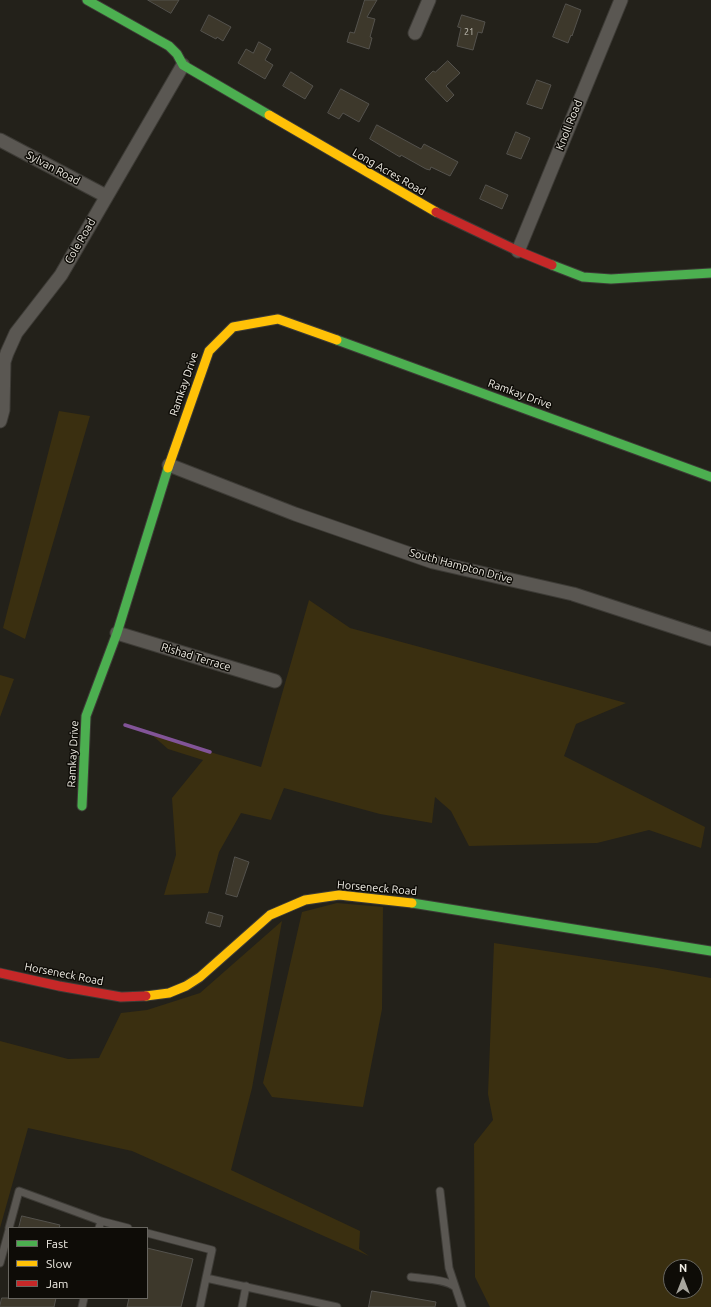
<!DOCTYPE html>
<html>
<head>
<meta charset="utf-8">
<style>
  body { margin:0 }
  #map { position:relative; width:711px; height:1307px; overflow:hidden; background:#23211a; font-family:Ubuntu,sans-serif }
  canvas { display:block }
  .legend { position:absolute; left:8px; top:1227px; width:140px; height:72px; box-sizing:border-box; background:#0e0c07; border:1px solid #686660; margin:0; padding:5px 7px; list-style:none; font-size:12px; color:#f0ede5 }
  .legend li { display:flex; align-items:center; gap:8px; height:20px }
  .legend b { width:20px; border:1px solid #686660 }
  .north { position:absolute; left:663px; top:1259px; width:40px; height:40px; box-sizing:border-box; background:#0e0c07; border:1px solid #686660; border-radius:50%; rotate:0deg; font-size:11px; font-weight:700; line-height:16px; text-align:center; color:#f0ede5 }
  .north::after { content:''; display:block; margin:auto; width:14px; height:18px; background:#a8a69e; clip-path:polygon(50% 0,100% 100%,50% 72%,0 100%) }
</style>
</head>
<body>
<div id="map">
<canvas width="711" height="1307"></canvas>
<ul class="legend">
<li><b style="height:5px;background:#4caf50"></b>Fast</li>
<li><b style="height:5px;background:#ffc107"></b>Slow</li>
<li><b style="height:5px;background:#c62828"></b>Jam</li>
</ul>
<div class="north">N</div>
</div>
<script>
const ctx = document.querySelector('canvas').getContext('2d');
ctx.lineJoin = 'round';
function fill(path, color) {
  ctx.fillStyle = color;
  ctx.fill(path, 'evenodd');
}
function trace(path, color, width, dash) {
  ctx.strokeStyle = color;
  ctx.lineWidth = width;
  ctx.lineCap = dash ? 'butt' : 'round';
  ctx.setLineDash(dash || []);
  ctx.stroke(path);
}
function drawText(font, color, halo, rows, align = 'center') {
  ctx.font = font + ' Ubuntu,sans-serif';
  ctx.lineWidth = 3;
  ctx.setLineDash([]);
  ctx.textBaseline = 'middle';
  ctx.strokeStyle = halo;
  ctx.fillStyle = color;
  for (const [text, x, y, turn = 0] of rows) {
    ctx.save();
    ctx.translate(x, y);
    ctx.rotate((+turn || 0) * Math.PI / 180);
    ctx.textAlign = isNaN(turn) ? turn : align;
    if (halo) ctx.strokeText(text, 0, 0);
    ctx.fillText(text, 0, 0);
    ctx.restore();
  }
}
const green = new Path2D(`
  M 59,411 L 90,416 L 25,639 L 3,628 Z
  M 309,600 L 350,628 L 626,703 L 576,724 L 564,756 L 705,827 L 701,848 L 649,830 L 597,843 L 469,846 L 451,811 L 435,797 L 432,823 L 380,814 L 284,788 L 271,820 L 241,813 L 219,852 L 208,893 L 164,895 L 176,855 L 172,798 L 203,760 L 168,749 L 152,735 L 261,767 Z
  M 0,675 L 14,679 L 0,717 Z
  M 337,903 L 383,907 L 382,1009 L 363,1107 L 272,1097 L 263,1083 L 302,912 Z
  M 282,921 L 252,1088 L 231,1170 L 360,1231 L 359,1249 L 369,1256 L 132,1151 L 28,1128 L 0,1228 L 0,1041 L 68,1059 L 99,1058 L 121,1013 L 147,1010 L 200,993 Z
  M 494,943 L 657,968 L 711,978 L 711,1307 L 490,1307 L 475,1277 L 474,1144 L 493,1120 L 488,1094 ZM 671,1267 L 695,1267 L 695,1291 L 671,1291 Z`);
const stream = new Path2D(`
  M 125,725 L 210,752`);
const building = new Path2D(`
  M 148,0 L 179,0 L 171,13 Z
  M 365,0 L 377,0 L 367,17 L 375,19 L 370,37 L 372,38 L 369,49 L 347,42 L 350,32 L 354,33 Z
  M 566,4 L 581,10 L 572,36 L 571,35 L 568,43 L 553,37 Z
  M 209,15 L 231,27 L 223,41 L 217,37 L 216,39 L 201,31 Z
  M 462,15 L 485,22 L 482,33 L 478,32 L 473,50 L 457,46 L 461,28 L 458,27 Z
  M 259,42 L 271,49 L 265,60 L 273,65 L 265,79 L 238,63 L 246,49 L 253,53 Z
  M 448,61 L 460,73 L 446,86 L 454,95 L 447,102 L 425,79 L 433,71 L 435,72 Z
  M 291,72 L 313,86 L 305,99 L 283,86 Z
  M 537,80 L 551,85 L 542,109 L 527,104 Z
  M 341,89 L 369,104 L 359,122 L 343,113 L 339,119 L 328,113 Z
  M 377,125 L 421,149 L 424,144 L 458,162 L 450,176 L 431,167 L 430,170 L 426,169 L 401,155 L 400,157 L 370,139 Z
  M 516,132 L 530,138 L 521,159 L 507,154 Z
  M 486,185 L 508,195 L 502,209 L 480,199 Z
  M 235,857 L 249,862 L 237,897 L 226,894 Z
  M 209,912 L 223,916 L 220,927 L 206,923 Z
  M 22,1216 L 60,1225 L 59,1228 L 19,1228 Z
  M 147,1248 L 193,1259 L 181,1307 L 127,1307 L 129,1298 L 147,1298 Z
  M 372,1291 L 436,1302 L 435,1307 L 369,1307 Z
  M 2,1298 L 56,1298 L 54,1307 L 0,1307 Z`);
const lane = new Path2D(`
  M 440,1191 L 449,1268 L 462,1307
  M 9,1228 L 19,1191 L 101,1221
  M 99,1228 L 101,1221 L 128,1228
  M 147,1233 L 212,1250 L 206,1278 L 337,1307
  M 0,1263 L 9,1230
  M 411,1277 C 424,1279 446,1279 455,1287
  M 82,1307 L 84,1298
  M 200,1307 L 206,1278
  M 242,1307 L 246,1286`);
const street = new Path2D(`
  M 415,33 L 429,0
  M 0,140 L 106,196
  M 518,251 L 621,0
  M 0,421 L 3,410 L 4,362 L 7,353 L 16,333 L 61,275 L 183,65
  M 169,465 L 295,514 L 433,562 L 573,594 L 711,639
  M 117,633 L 275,681`);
const fast = new Path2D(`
  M 87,0 L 169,46 L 177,54 L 183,65 L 269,115
  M 552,265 L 583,277 L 611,279 L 711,273
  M 337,340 L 711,477
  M 82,806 L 86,716 L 117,633 L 168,468
  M 412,903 L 711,951`);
const slow = new Path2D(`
  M 269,115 L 436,212
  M 168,468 L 209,351 L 233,327 L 278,319 L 337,340
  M 146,996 L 169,993 L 186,986 L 200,977 L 270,915 L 305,900 L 339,895 L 412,903`);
const jam = new Path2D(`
  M 436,212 L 518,251 L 552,265
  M 0,973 L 59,986 L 121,997 L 146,996`);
const numberNames = [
  ["21",469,32]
];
const streetNames = [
  ["Knoll Road",569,125,-68],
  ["Sylvan Road",53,168,28],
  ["Long Acres Road",389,172,30],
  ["Cole Road",80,241,-60],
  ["Ramkay Drive",184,384,-71],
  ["Ramkay Drive",520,394,20],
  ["South Hampton Drive",461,566,15],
  ["Rishad Terrace",196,657,17],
  ["Ramkay Drive",73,754,-87],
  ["Horseneck Road",377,888,5],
  ["Horseneck Road",64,974,11]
];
fill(green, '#3a2f10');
trace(stream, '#825498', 3.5);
fill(building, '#3d382b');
trace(building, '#54524d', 1);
trace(lane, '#3d3b36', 9);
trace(street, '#3d3b36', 15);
trace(fast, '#3d3b36', 11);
trace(slow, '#3d3b36', 11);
trace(jam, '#3d3b36', 11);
trace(lane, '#5a5752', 7);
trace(street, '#5a5752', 13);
trace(fast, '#4caf50', 9);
trace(slow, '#ffc107', 9);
trace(jam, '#c62828', 9);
drawText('9px', '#c3c0b6', null, numberNames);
drawText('11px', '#f0ede5', '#0e0c07', streetNames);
</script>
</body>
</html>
